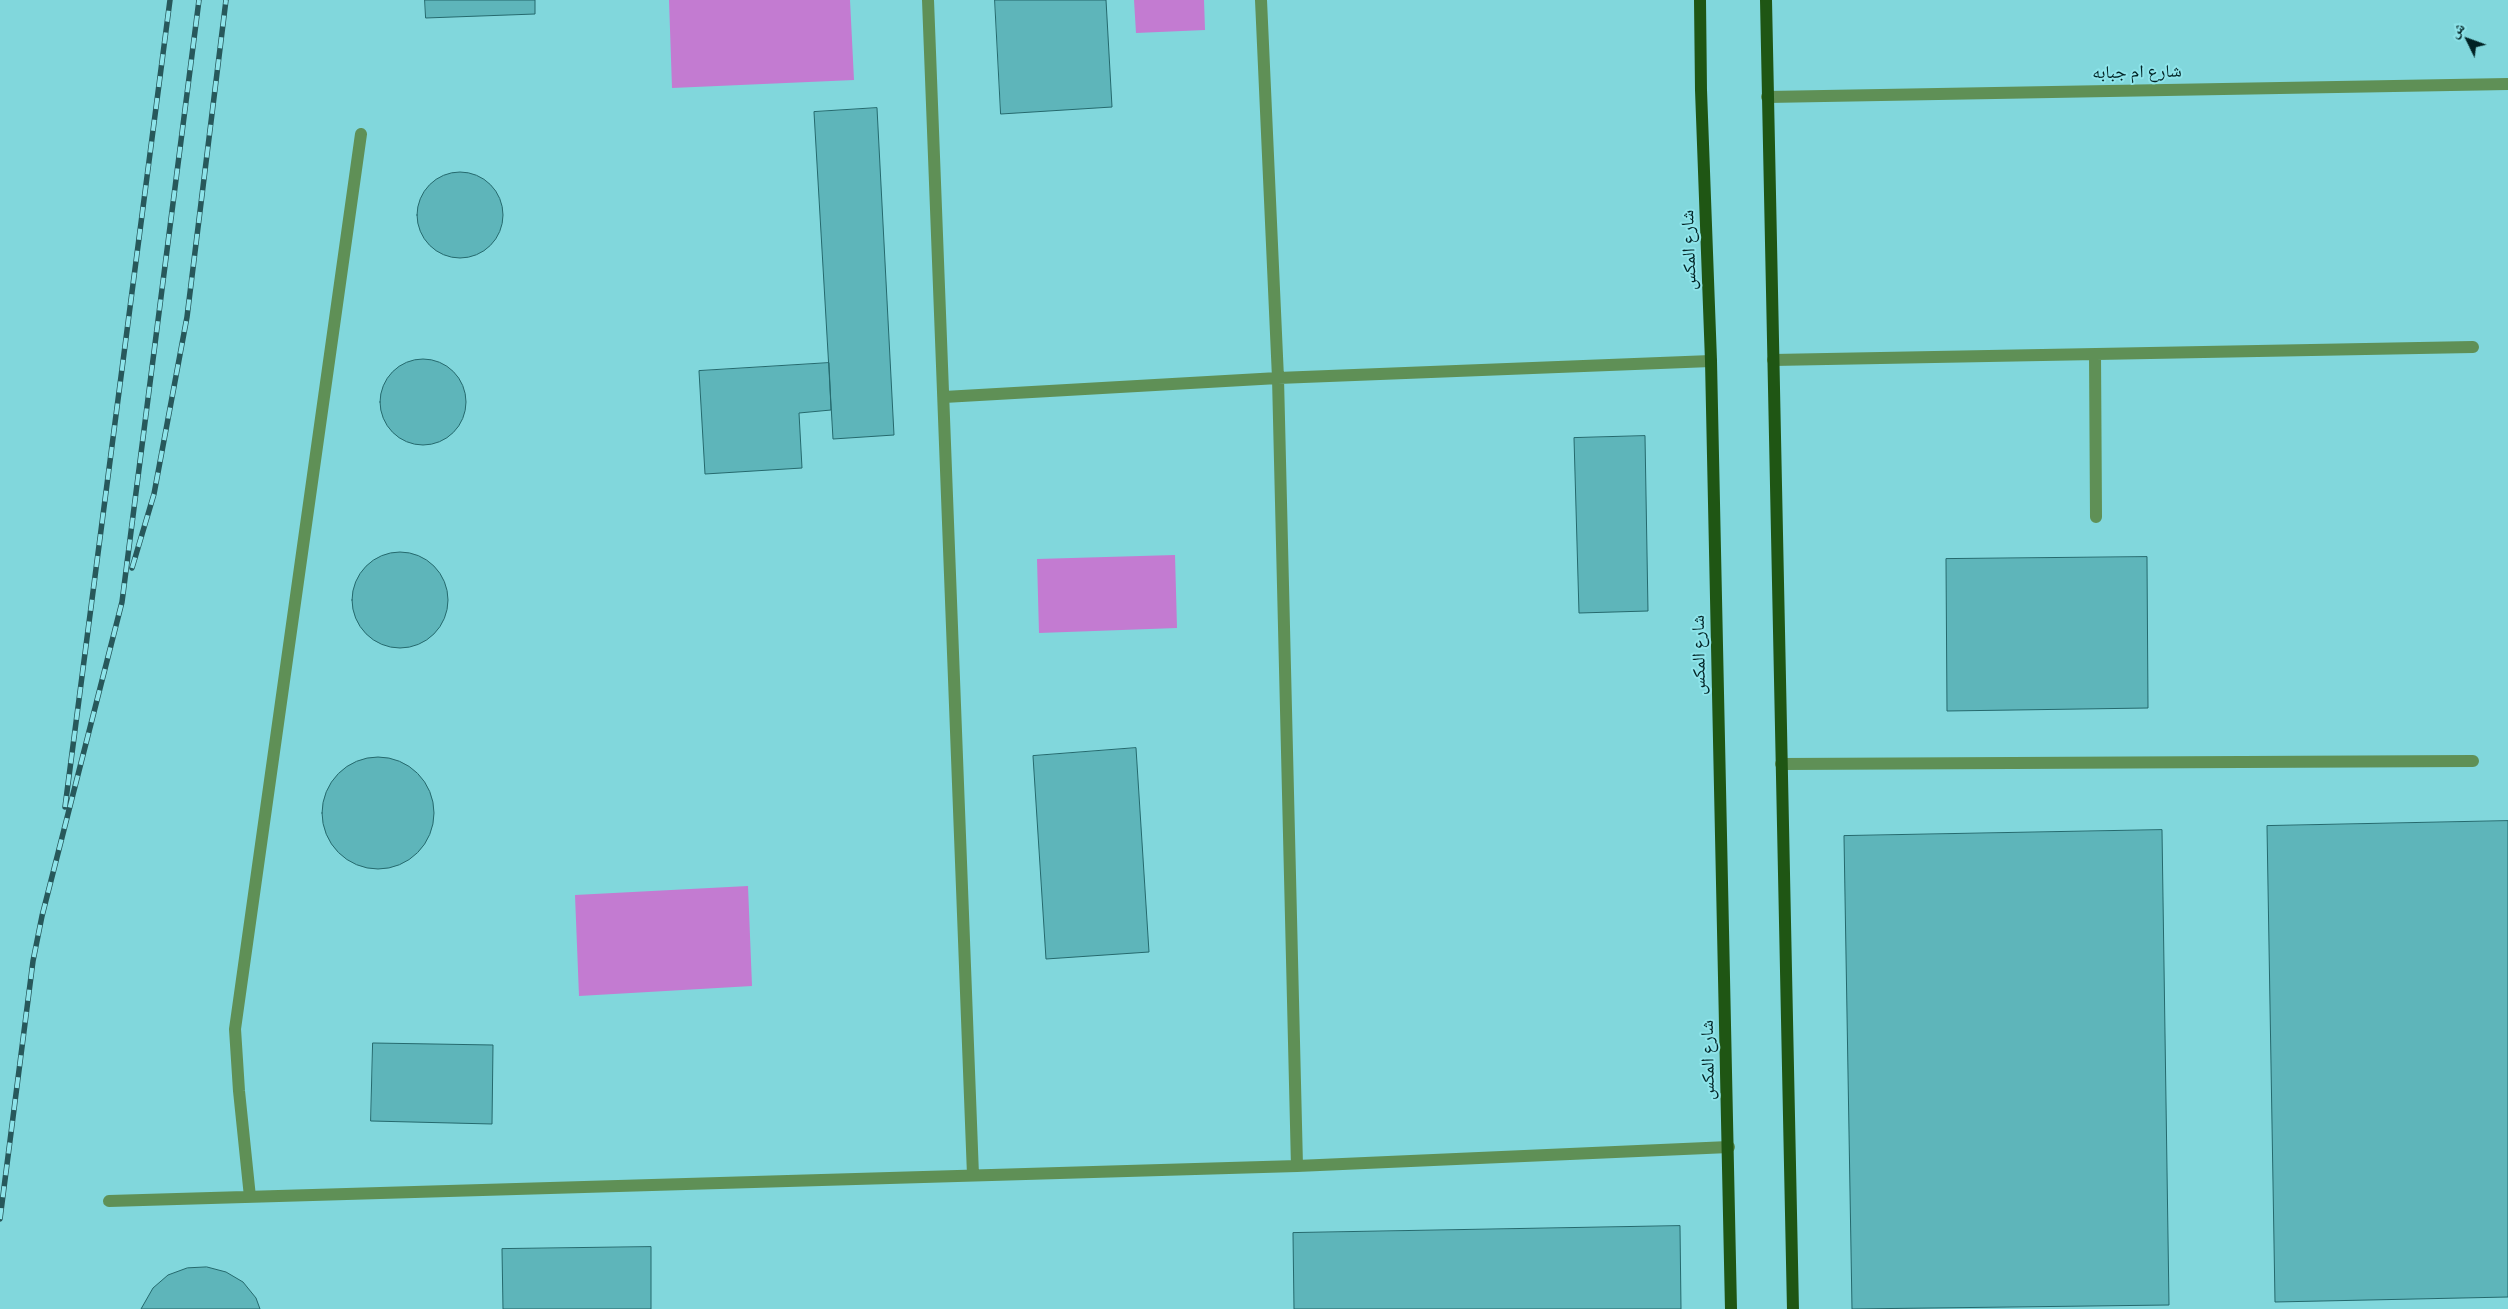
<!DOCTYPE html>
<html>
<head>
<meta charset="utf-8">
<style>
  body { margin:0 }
  #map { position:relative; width:2508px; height:1309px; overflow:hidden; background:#81d7dc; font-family:"Titillium Web","Noto Naskh Arabic",sans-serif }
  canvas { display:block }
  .north { position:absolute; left:2443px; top:15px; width:50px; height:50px; -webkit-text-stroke:4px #8ee4ea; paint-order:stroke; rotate:312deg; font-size:14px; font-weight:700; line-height:20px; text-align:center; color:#002224 }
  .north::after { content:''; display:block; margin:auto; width:18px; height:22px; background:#002224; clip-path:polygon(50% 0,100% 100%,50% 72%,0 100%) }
</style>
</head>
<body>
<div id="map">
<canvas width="2508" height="1309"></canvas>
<div class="north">ش</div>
</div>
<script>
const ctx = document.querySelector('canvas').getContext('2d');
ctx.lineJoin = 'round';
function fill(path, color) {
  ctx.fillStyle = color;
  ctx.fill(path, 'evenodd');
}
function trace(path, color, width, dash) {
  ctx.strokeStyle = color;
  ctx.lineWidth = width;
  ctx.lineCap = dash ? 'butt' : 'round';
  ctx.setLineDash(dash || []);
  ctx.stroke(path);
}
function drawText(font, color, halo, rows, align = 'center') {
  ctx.font = font + ' "Titillium Web","Noto Naskh Arabic",sans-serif';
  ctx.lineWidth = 4;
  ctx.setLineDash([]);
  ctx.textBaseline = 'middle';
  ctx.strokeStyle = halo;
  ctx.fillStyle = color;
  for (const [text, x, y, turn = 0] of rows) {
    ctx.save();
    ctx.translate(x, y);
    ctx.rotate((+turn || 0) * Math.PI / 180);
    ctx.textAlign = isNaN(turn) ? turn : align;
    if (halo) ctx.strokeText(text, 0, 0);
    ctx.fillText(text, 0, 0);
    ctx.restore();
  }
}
const green = new Path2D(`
  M 669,0 L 850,0 L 854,80 L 672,88 Z
  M 1134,0 L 1204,0 L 1205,30 L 1136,33 Z
  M 1175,555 L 1177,628 L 1039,633 L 1037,559 Z
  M 748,886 L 752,986 L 579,996 L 575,895 Z`);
const building = new Path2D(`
  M 425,0 L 535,0 L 535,14 L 426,18 Z
  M 995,0 L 1106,0 L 1112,107 L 1001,114 Z
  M 877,108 L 894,435 L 833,439 L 814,112 Z
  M417 215a43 43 0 1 1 86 0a43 43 0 1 1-86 0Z
  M380 402a43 43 0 1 1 86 0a43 43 0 1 1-86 0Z
  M 829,363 L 831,410 L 799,413 L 802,468 L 705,474 L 699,371 Z
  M 1645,436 L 1648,611 L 1579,613 L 1574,438 Z
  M352 600a48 48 0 1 1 96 0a48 48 0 1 1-96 0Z
  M 2147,557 L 2148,708 L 1947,711 L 1946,559 Z
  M 1136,748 L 1149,952 L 1046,959 L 1033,756 Z
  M322 813a56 56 0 1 1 112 0a56 56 0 1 1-112 0Z
  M 2508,821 L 2508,1297 L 2275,1302 L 2267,826 Z
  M 2162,830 L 2169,1305 L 1852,1309 L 1844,836 Z
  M 373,1043 L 493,1045 L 492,1124 L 371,1121 Z
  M 1680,1226 L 1681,1309 L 1294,1309 L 1293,1233 Z
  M 651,1247 L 651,1309 L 503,1309 L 502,1249 Z
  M 207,1267 L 226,1272 L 243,1282 L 256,1298 L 260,1309 L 141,1309 L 153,1288 L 168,1275 L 187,1268 Z`);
const minor = new Path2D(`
  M 928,0 L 973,1175
  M 1261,0 L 1278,378 L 1297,1166
  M 1767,97 L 2508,84
  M 2095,354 L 2096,517
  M 1773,360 L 2473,347
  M 944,397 L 1278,378 L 1711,361
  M 1781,764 L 2473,761
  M 250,1197 L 239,1091 L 235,1029 L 361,134
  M 109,1201 L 1297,1166 L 1729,1147`);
const major = new Path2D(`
  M 1700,0 L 1701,90 L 1711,361 L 1731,1309
  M 1766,0 L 1793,1309`);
const rail = new Path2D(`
  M 132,568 L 154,494 L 187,317 L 226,0
  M 65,807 L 170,0
  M 0,1219 L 33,961 L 42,916 L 122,602 L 199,0`);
const streetNames = [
  ["شارع ام جبابه",2137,73,-1],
  ["شارع المكس",1690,250,-92],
  ["شارع المكس",1700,655,-91],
  ["شارع المكس",1709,1060,-91]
];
fill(green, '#c37bd1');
fill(building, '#5eb5ba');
trace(building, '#25696d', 1);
trace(minor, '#5f9056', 12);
trace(major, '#1f5614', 12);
trace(rail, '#27585b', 5.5);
trace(rail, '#8ee4ea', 4, [11]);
drawText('18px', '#002224', '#8ee4ea', streetNames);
</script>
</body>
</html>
